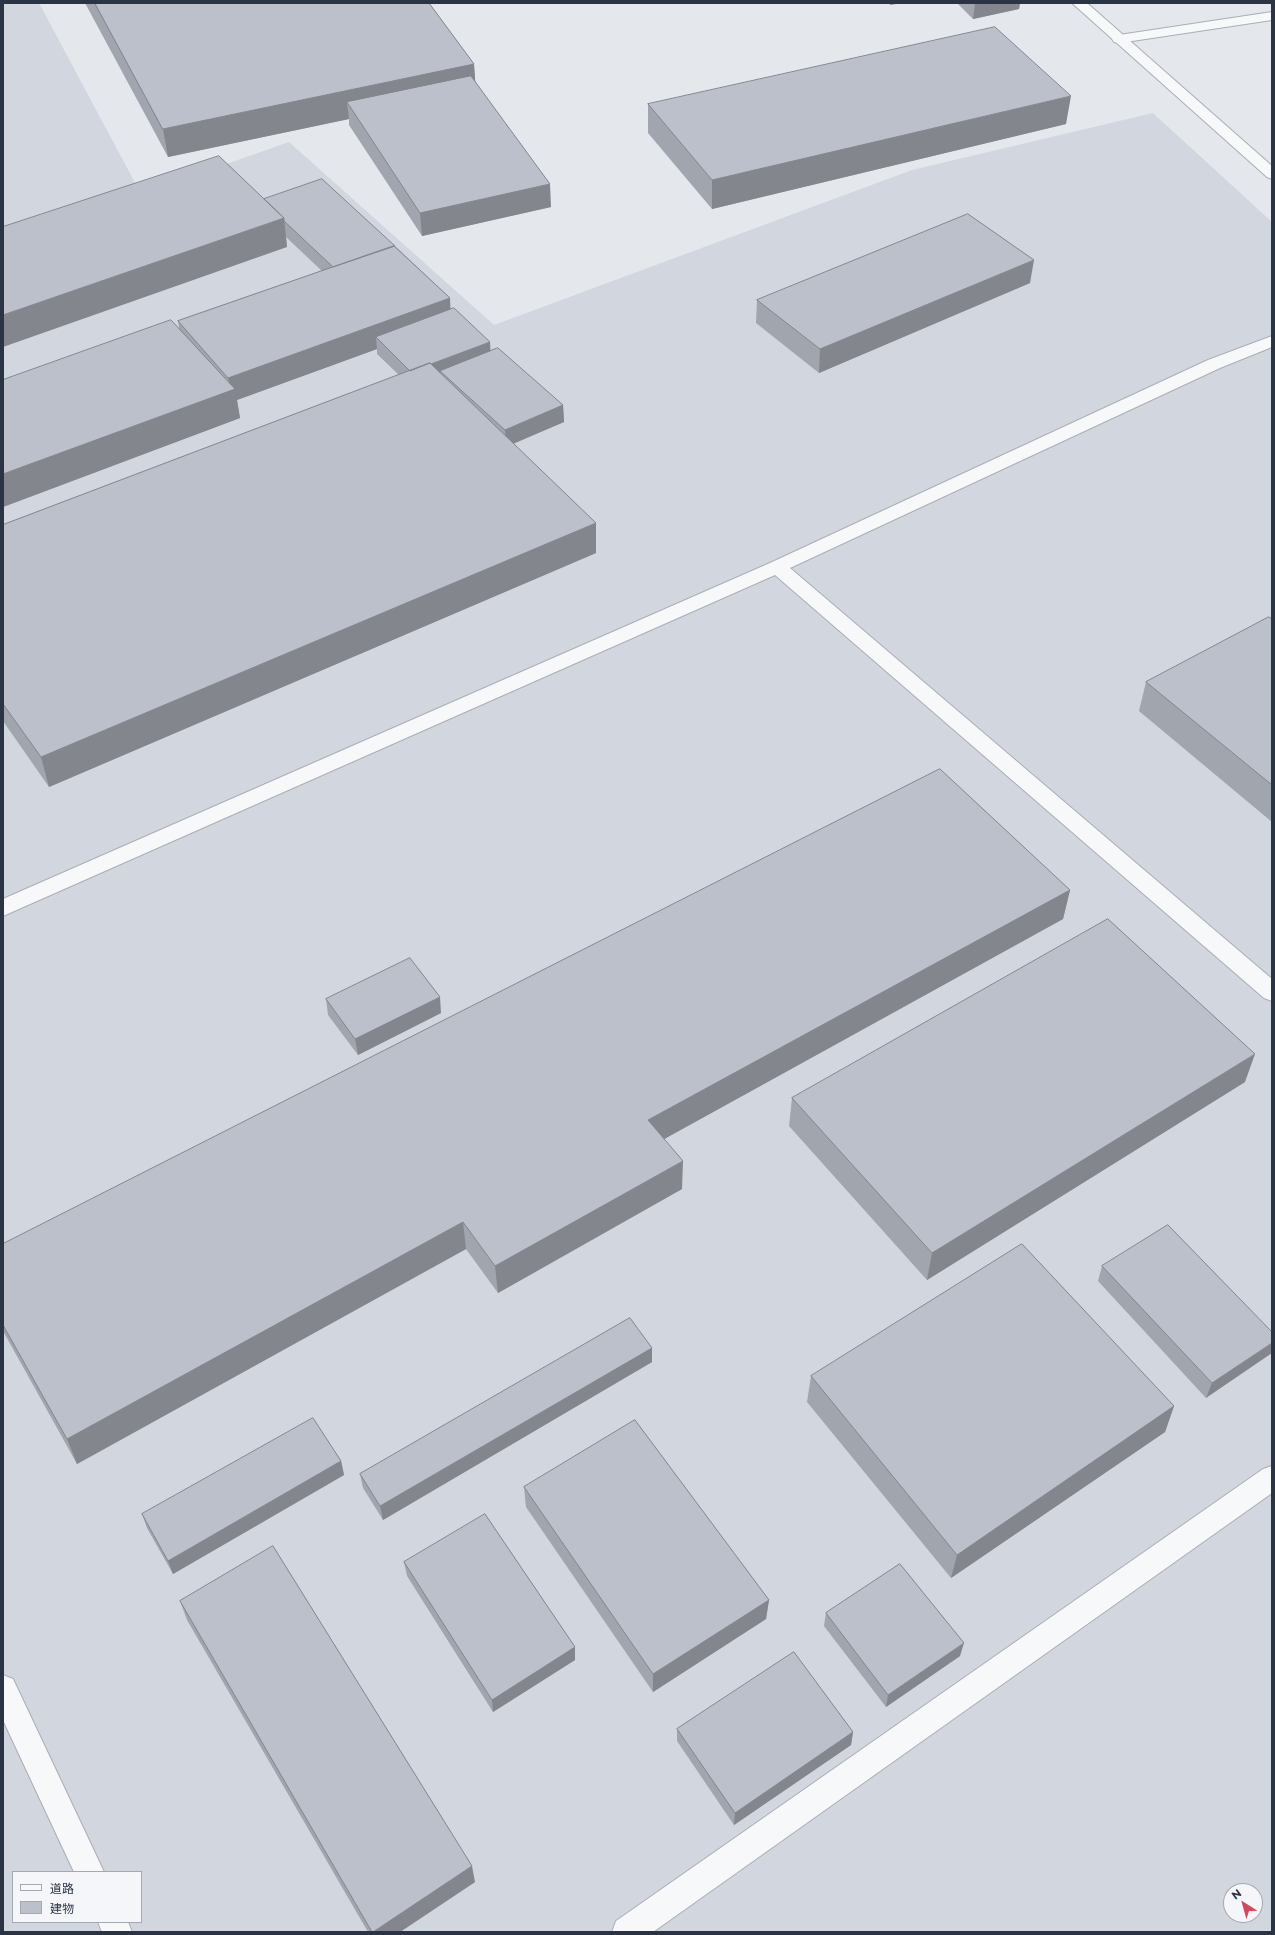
<!DOCTYPE html>
<html>
<head>
<meta charset="utf-8">
<style>
  body { margin:0 }
  #map { position:relative; width:1275px; height:1935px; overflow:hidden; background:#e4e7ec; font-family:Montserrat,"Noto Sans JP",sans-serif }
  canvas { display:block }
  .frame { position:absolute; inset:0; border:4px solid #2b3445; pointer-events:none }
  .legend { position:absolute; left:12px; top:1871px; width:130px; height:52px; box-sizing:border-box; background:#f4f6f9; border:1px solid #a4a8b1; margin:0; padding:5px 7px; list-style:none; font-size:12px; color:#2b3445 }
  .legend li { display:flex; align-items:center; gap:8px; height:20px }
  .legend b { width:20px; border:1px solid #a4a8b1 }
  .north { position:absolute; left:1223px; top:1883px; width:40px; height:40px; box-sizing:border-box; background:#f4f6f9; border:1px solid #a4a8b1; border-radius:50%; rotate:323deg; font-size:11px; font-weight:700; line-height:16px; text-align:center; color:#2b3445 }
  .north::after { content:''; display:block; margin:auto; width:14px; height:18px; background:#d1495b; clip-path:polygon(50% 0,100% 100%,50% 72%,0 100%) }
</style>
</head>
<body>
<div id="map">
<canvas width="1275" height="1935"></canvas>
<div class="frame"></div>
<ul class="legend">
<li><b style="height:5px;background:#f7f8fa"></b>道路</li>
<li><b style="height:11px;background:#bbc0ca"></b>建物</li>
</ul>
<div class="north">N</div>
</div>
<script>
const ctx = document.querySelector('canvas').getContext('2d');
ctx.lineJoin = 'round';
function fill(path, color) {
  ctx.fillStyle = color;
  ctx.fill(path, 'evenodd');
}
function trace(path, color, width, dash) {
  ctx.strokeStyle = color;
  ctx.lineWidth = width;
  ctx.lineCap = dash ? 'butt' : 'round';
  ctx.setLineDash(dash || []);
  ctx.stroke(path);
}
const built = new Path2D(`
  M 3,3 L 39,3 L 141,194 L 289,142 L 494,325 L 912,170 L 1153,113 L 1272,222 L 1272,1932 L 3,1932 ZM 13,1872 L 141,1872 L 141,1922 L 13,1922 ZM 1231,1891 L 1255,1891 L 1255,1915 L 1231,1915 Z`);
const service = new Path2D(`
  M 1272,336 L 1272,347 L 1220,368 L 790,568 L 1272,979 L 1272,1001 L 1264,998 L 775,575 L 3,916 L 3,899 L 770,563 L 1208,360 Z
  M 1272,1466 L 1272,1493 L 653,1932 L 612,1932 L 616,1921 L 1263,1469 Z
  M 3,1675 L 13,1679 L 104,1872 L 74,1872 L 3,1720 Z
  M 98,1922 L 128,1922 L 132,1932 L 102,1932 Z`);
const minor = new Path2D(`
  M 1272,12 L 1272,20 L 1119,43 L 1114,42 L 1112,39 L 1114,36 L 1119,35 Z`);
const tertiary = new Path2D(`
  M 1072,3 L 1087,3 L 1272,166 L 1272,179 L 1267,177 Z`);
const wall = new Path2D(`
  M 85,3 L 429,3 L 474,64 L 475,81 L 551,207 L 422,236 L 349,125 L 349,119 L 168,157 Z
  M 957,3 L 1020,3 L 1019,9 L 973,19 Z
  M 648,104 L 1066,124 L 712,209 L 648,133 Z
  M 264,199 L 395,246 L 450,298 L 450,309 L 490,342 L 490,351 L 563,405 L 564,422 L 513,443 L 596,553 L 49,787 L 3,721 L 3,525 L 399,375 L 377,354 L 377,349 L 237,400 L 240,418 L 3,507 L 3,380 L 179,328 L 178,321 L 322,271 L 286,237 L 287,247 Z
  M 1030,283 L 819,373 L 756,323 L 757,300 Z
  M 1272,619 L 1272,822 L 1139,711 L 1146,682 Z
  M 1070,890 L 1063,919 L 664,1139 L 682,1189 L 498,1293 L 466,1249 L 77,1464 L 3,1331 L 3,1244 Z
  M 326,999 L 441,1013 L 358,1055 L 328,1015 Z
  M 1245,1082 L 927,1280 L 789,1126 L 792,1098 Z
  M 1102,1266 L 1272,1332 L 1206,1398 L 1098,1281 Z
  M 652,1348 L 652,1362 L 383,1520 L 363,1488 L 360,1474 Z
  M 811,1376 L 1174,1406 L 1165,1432 L 951,1578 L 807,1402 Z
  M 341,1461 L 344,1475 L 173,1574 L 147,1528 L 142,1514 Z
  M 524,1487 L 769,1600 L 766,1619 L 653,1692 L 526,1507 Z
  M 404,1562 L 575,1647 L 575,1660 L 493,1712 L 407,1576 Z
  M 180,1601 L 475,1882 L 400,1932 L 368,1932 L 187,1620 Z
  M 826,1613 L 960,1656 L 886,1707 L 824,1626 Z
  M 677,1729 L 853,1732 L 851,1745 L 734,1825 L 677,1741 Z`);
const shadedWall = new Path2D(`
  M 890,3 L 902,3 L 890,5 Z
  M 978,3 L 1020,3 L 1019,9 L 973,19 L 975,4 Z
  M 474,64 L 476,92 L 347,102 L 349,119 L 168,157 L 163,129 Z
  M 1071,96 L 1066,124 L 712,209 L 712,180 Z
  M 550,184 L 551,207 L 422,236 L 420,213 Z
  M 284,218 L 287,247 L 3,347 L 3,315 Z
  M 1034,260 L 1030,283 L 819,373 L 820,349 Z
  M 450,298 L 451,321 L 376,337 L 377,349 L 237,400 L 240,418 L 3,507 L 3,474 L 231,390 L 228,378 Z
  M 490,342 L 491,359 L 440,371 L 441,378 L 411,372 Z
  M 563,405 L 564,422 L 506,447 L 505,430 Z
  M 596,523 L 596,553 L 49,787 L 41,757 Z
  M 1070,890 L 1063,919 L 648,1148 L 648,1120 Z
  M 440,997 L 441,1013 L 358,1055 L 355,1039 Z
  M 1255,1054 L 1245,1082 L 927,1280 L 932,1253 Z
  M 683,1161 L 682,1189 L 498,1293 L 495,1266 Z
  M 463,1222 L 466,1249 L 77,1464 L 67,1439 Z
  M 1272,1343 L 1272,1353 L 1206,1398 L 1212,1383 Z
  M 652,1348 L 652,1362 L 383,1520 L 380,1506 Z
  M 1174,1406 L 1165,1432 L 951,1578 L 957,1555 Z
  M 341,1461 L 344,1475 L 173,1574 L 168,1561 Z
  M 769,1600 L 766,1619 L 653,1692 L 653,1674 Z
  M 964,1643 L 960,1656 L 886,1707 L 888,1695 Z
  M 575,1647 L 575,1660 L 493,1712 L 492,1700 Z
  M 853,1732 L 851,1745 L 734,1825 L 735,1813 Z
  M 472,1866 L 475,1882 L 400,1932 L 373,1932 Z`);
const building = new Path2D(`
  M 95,3 L 429,3 L 474,64 L 163,129 Z
  M 995,27 L 1071,96 L 712,180 L 648,104 Z
  M 471,76 L 550,184 L 420,213 L 347,102 Z
  M 219,156 L 284,218 L 3,315 L 3,227 Z
  M 322,179 L 395,246 L 333,267 L 284,221 L 284,218 L 264,199 Z
  M 968,214 L 1034,260 L 820,349 L 757,300 Z
  M 394,246 L 450,298 L 228,378 L 178,321 Z
  M 454,308 L 490,342 L 431,364 L 430,363 L 410,371 L 376,337 Z
  M 171,320 L 235,389 L 3,474 L 3,380 Z
  M 498,348 L 563,405 L 505,430 L 440,371 Z
  M 430,363 L 596,523 L 41,757 L 3,704 L 3,525 Z
  M 1269,617 L 1272,619 L 1272,785 L 1146,682 Z
  M 940,769 L 1070,890 L 648,1120 L 683,1161 L 495,1266 L 463,1222 L 67,1439 L 3,1325 L 3,1244 Z
  M 1108,919 L 1255,1054 L 932,1253 L 792,1098 Z
  M 410,958 L 440,997 L 355,1039 L 326,999 Z
  M 1168,1225 L 1272,1332 L 1272,1343 L 1212,1383 L 1102,1266 Z
  M 1022,1244 L 1174,1406 L 957,1555 L 811,1376 Z
  M 630,1318 L 652,1348 L 380,1506 L 360,1474 Z
  M 313,1418 L 341,1461 L 168,1561 L 142,1514 Z
  M 635,1420 L 769,1600 L 653,1674 L 524,1487 Z
  M 485,1514 L 575,1647 L 492,1700 L 404,1562 Z
  M 273,1546 L 472,1866 L 373,1932 L 372,1932 L 180,1601 Z
  M 900,1564 L 964,1643 L 888,1695 L 826,1613 Z
  M 794,1652 L 853,1732 L 735,1813 L 677,1729 Z`);
fill(built, '#d2d6de');
trace(service, '#a9aeb7', 2);
trace(minor, '#a9aeb7', 2);
trace(tertiary, '#a9aeb7', 2);
fill(service, '#f7f8fa');
fill(minor, '#f7f8fa');
fill(tertiary, '#f7f8fa');
fill(wall, '#a1a5ae');
fill(shadedWall, '#83868d');
fill(building, '#bbc0ca');
trace(building, '#83868d', 1);
</script>
</body>
</html>
